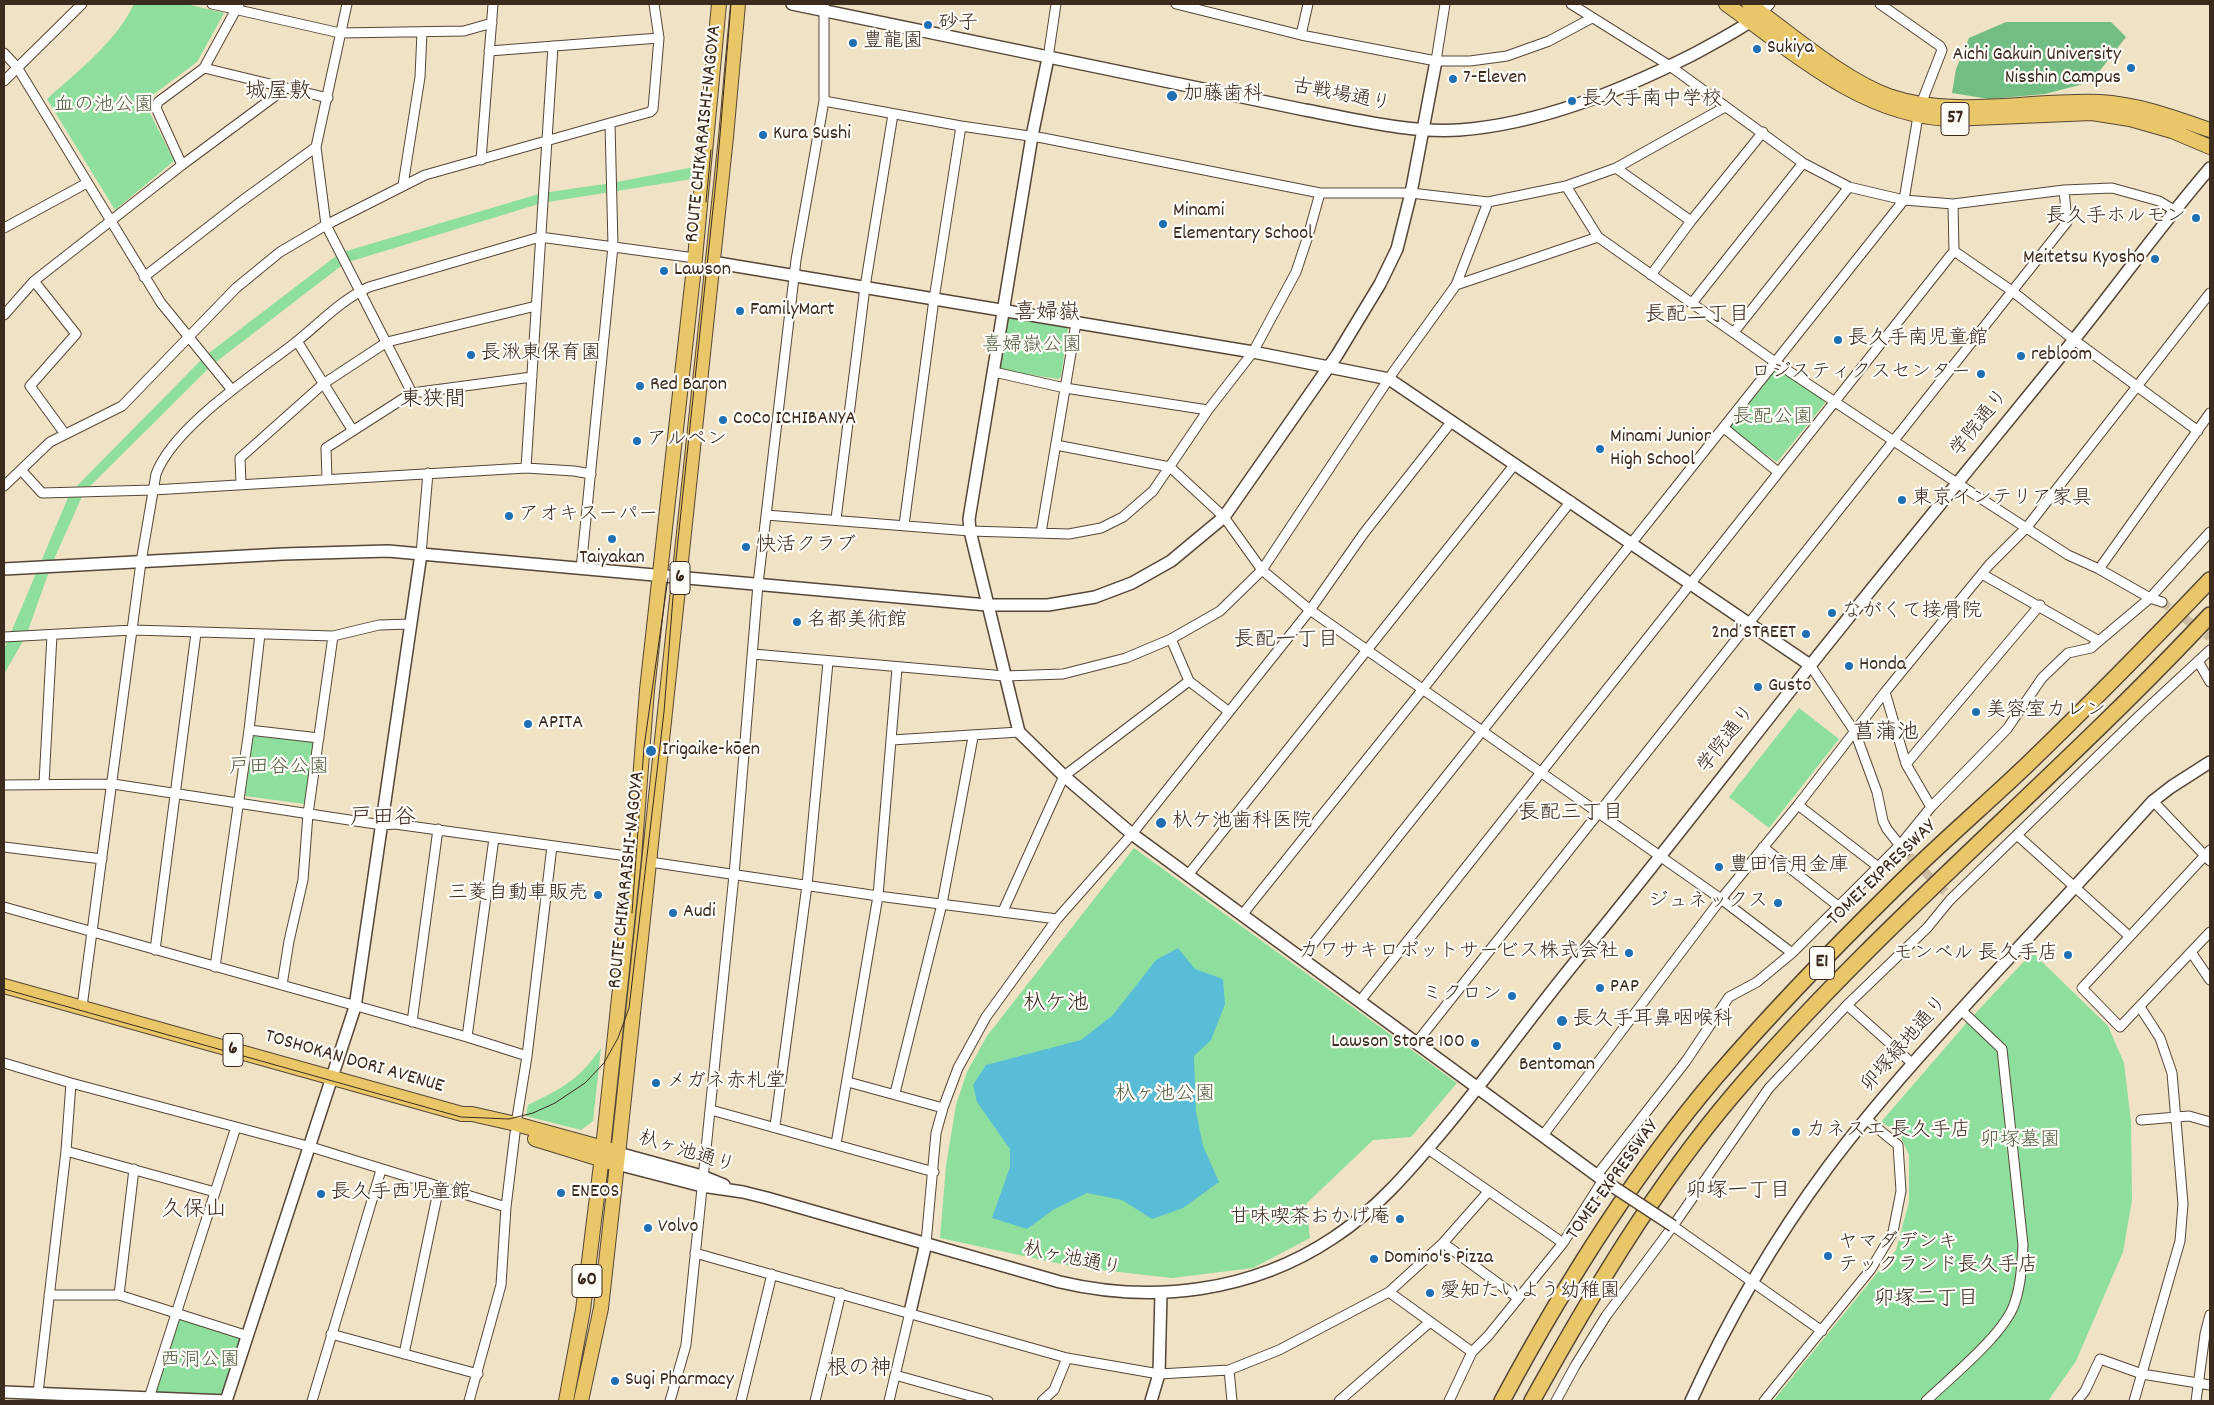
<!DOCTYPE html>
<html>
<head>
<meta charset="utf-8">
<style>
  body { margin:0 }
  #map { position:relative; width:2214px; height:1405px; overflow:hidden; background:#f0e2c4; font-family:Dekko,sans-serif }
  canvas { display:block }
  .frame { position:absolute; inset:0; border:5px solid #3b2a1e; pointer-events:none }
</style>
</head>
<body>
<div id="map">
<canvas width="2214" height="1405"></canvas>
<div class="frame"></div>
</div>
<script>
const ctx = document.querySelector('canvas').getContext('2d');
ctx.lineJoin = 'round';
function fill(path, color) {
  ctx.fillStyle = color;
  ctx.fill(path, 'evenodd');
}
function trace(path, color, width, dash) {
  ctx.strokeStyle = color;
  ctx.lineWidth = width;
  ctx.lineCap = dash ? 'butt' : 'round';
  ctx.setLineDash(dash || []);
  ctx.stroke(path);
}
function drawText(font, color, halo, rows, align = 'center') {
  ctx.font = font + ' Dekko,"Klee One",sans-serif';
  ctx.lineWidth = 4.5;
  ctx.setLineDash([]);
  ctx.textBaseline = 'middle';
  ctx.strokeStyle = halo;
  ctx.fillStyle = color;
  for (const [text, x, y, turn = 0] of rows) {
    ctx.save();
    ctx.translate(x, y);
    ctx.rotate((+turn || 0) * Math.PI / 180);
    ctx.textAlign = isNaN(turn) ? turn : align;
    if (halo) ctx.strokeText(text, 0, 0);
    ctx.fillText(text, 0, 0);
    ctx.restore();
  }
}
const green = new Path2D(`
  M 134,4 L 186,4 L 224,13 L 197,62 L 150,97 L 147,107 L 174,161 L 115,210 L 47,99 C 79,70 115,43 134,4 Z
  M 699,166 L 698,178 L 542,203 L 345,263 L 212,365 L 84,492 L 51,566 L 26,636 L 4,674 L 4,649 L 70,493 L 205,356 L 340,253 L 542,193 L 612,183 Z
  M 1011,317 L 1066,324 L 1068,327 L 1061,377 L 1058,379 L 1000,370 L 998,368 L 1005,320 Z
  M 1774,368 L 1777,368 L 1823,396 L 1825,403 L 1777,462 L 1729,429 L 1729,426 Z
  M 1799,708 L 1839,739 L 1769,828 L 1729,797 Z
  M 255,734 L 314,742 L 305,804 L 245,796 L 252,740 Z
  M 1134,848 L 1457,1083 L 1411,1137 L 1373,1140 L 1306,1204 L 1310,1238 L 1253,1268 L 1172,1278 L 1075,1267 L 940,1238 L 946,1166 L 956,1105 L 967,1072 L 987,1036 Z
  M 2030,955 L 2035,955 L 2108,1026 L 2124,1063 L 2131,1122 L 2132,1200 L 2123,1252 L 2076,1361 L 2048,1401 L 1773,1401 L 1896,1250 L 1909,1202 L 1909,1155 L 1899,1133 L 1881,1122 L 1970,1019 Z
  M 601,1048 L 593,1121 L 581,1130 L 526,1116 L 528,1105 C 562,1088 578,1081 601,1048 Z
  M 177,1317 L 244,1337 L 224,1397 L 154,1395 Z`);
const forest = new Path2D(`
  M 2006,22 L 2111,22 L 2126,37 L 2091,82 L 2045,94 L 1989,99 L 1952,93 L 1956,69 L 1969,38 Z`);
const water = new Path2D(`
  M 1178,948 L 1195,969 L 1223,979 L 1225,1004 L 1211,1040 L 1194,1056 L 1196,1112 L 1203,1146 L 1219,1182 L 1183,1208 L 1152,1219 L 1122,1200 L 1087,1193 L 1053,1210 L 1027,1229 L 992,1218 L 1010,1167 L 1010,1149 L 977,1102 L 973,1085 L 986,1065 L 1081,1040 L 1113,1015 L 1156,960 Z`);
const minorTunnel = new Path2D(`
  M 2162,602 L 2210,637
  M 1905,852 L 1945,892`);
const minor = new Path2D(`
  M 212,4 L 340,33 L 464,31 L 492,23
  M 347,4 L 316,147 L 326,225 L 412,393
  M 1176,4 L 1301,35 L 1436,61 L 1470,61 L 1507,56 L 1549,41 L 1592,18
  M 1571,4 L 1670,66 L 1803,163 L 1849,187 L 1904,200 L 1953,204 L 2064,190 L 2112,188 L 2159,201 L 2174,210
  M 1880,4 L 1940,46 L 1942,50 L 1921,104
  M 1759,16 L 1770,4
  M 1301,35 L 1308,4
  M 489,51 L 659,38
  M 4,53 L 17,67 L 161,303 L 232,390
  M 1048,58 L 1056,4
  M 1436,61 L 1445,4
  M 204,68 L 328,98
  M 4,81 L 82,4
  M 824,101 L 961,126 L 1043,138 L 1320,193 L 1411,193 L 1488,202 L 1566,186 L 1616,168 L 1725,107
  M 481,160 L 493,4
  M 182,165 L 156,108 L 158,102 L 204,68 L 239,4
  M 1616,168 L 1691,221
  M 403,185 L 420,77 L 422,32
  M 1566,186 L 1598,237 L 1775,362 L 1957,483 L 2068,555 L 2099,569 L 2150,598 L 2162,602
  M 4,228 L 87,183
  M 1954,251 L 2012,291 L 2074,340 L 2198,431
  M 1651,275 L 1691,221 L 1763,132
  M 144,277 L 239,203 L 316,147
  M 34,281 L 76,334 L 30,386 L 65,434
  M 1456,285 L 1598,237
  M 1692,303 L 1803,163
  M 4,315 L 34,281 L 182,165 L 286,88
  M 1734,332 L 1849,187
  M 297,341 L 353,431
  M 994,372 L 1065,388 L 1208,410
  M 1724,428 L 1778,472
  M 1056,445 L 1170,467 L 1224,517 L 1262,570 L 1310,610 L 1721,899 L 1792,953
  M 526,468 L 553,46
  M 21,470 L 42,493 L 153,490 L 526,468 L 574,471 L 591,474
  M 327,479 L 326,448 L 412,393 L 532,377
  M 241,484 L 240,458 L 323,384 L 387,342 L 536,306
  M 4,486 L 50,442 L 122,406 L 236,288 L 280,252 L 326,225 L 425,175 L 610,123
  M 766,515 L 970,531 L 1069,534 L 1101,528 L 1123,517 L 1153,491 L 1208,410 L 1253,352 L 1296,272 L 1308,236 L 1320,193
  M 836,519 L 865,287 L 893,114
  M 904,525 L 934,299 L 961,126
  M 1041,533 L 1076,323
  M 421,554 L 428,473
  M 581,569 L 613,246 L 610,123 L 650,112 L 653,109 L 659,38 L 654,4
  M 2099,569 L 2210,413
  M 1982,574 L 2099,641
  M 4,637 L 133,630 L 333,636 L 379,625 L 411,624
  M 1171,639 L 1189,681 L 1228,711
  M 753,654 L 1005,676 L 1063,674 L 1126,658 L 1171,639 L 1220,611 L 1262,570 L 1394,371 L 1456,285 L 1488,202
  M 2198,661 L 2210,682
  M 1810,665 L 1855,732 L 1877,792 L 1883,821 L 1887,829 L 1905,852
  M 1885,692 L 1906,764 L 1931,807
  M 249,730 L 319,738
  M 892,740 L 1019,732
  M 1906,764 L 2040,605
  M 44,783 L 52,635
  M 4,785 L 113,784 L 382,825 L 395,824 L 634,857
  M 2153,801 L 2210,861
  M 1798,805 L 1877,866
  M 2017,835 L 2129,936
  M 4,847 L 102,859
  M 1763,847 L 1838,906
  M 2210,850 L 2082,988 L 2120,1027 L 2210,932
  M 650,862 L 878,896 L 1057,919
  M 1188,875 L 1515,464
  M 4,907 L 467,1037 L 527,1056
  M 1003,911 L 1064,776 L 1189,681
  M 1242,915 L 1423,689 L 1571,501
  M 155,950 L 196,633
  M 2191,952 L 2210,980
  M 1301,959 L 1904,200 L 1918,116
  M 215,967 L 249,730 L 260,634
  M 282,985 L 289,941 L 303,880 L 308,814 L 333,636
  M 1360,1001 L 1954,251 L 1953,204
  M 1847,1005 L 1913,1064
  M 82,1007 L 141,562 L 156,474 C 174,426 255,374 296,342 C 320,323 341,300 369,287 L 540,237 L 695,258
  M 412,1022 L 438,829
  M 467,1037 L 494,838
  M 1417,1042 L 2067,222 L 2064,190
  M 4,1063 L 71,1083 L 311,1147 L 506,1207
  M 848,1082 L 943,1108
  M 895,1093 L 942,904 L 973,737
  M 711,1110 L 934,1172
  M 2141,1120 L 2189,1116 L 2210,1122
  M 516,1124 L 527,1056 L 552,846
  M 775,1126 L 807,885 L 828,662
  M 1544,1134 L 1721,899 L 1798,805 L 1885,692 L 1989,565 L 2027,527 L 2210,293
  M 836,1144 L 878,896 L 897,668
  M 1428,1149 L 1563,1243
  M 66,1151 L 215,1192
  M 1597,1175 L 1686,1061 L 1729,997 L 1757,982 L 1792,953 L 1900,845 L 1931,807 L 2007,729 L 2042,678 L 2068,653 L 2091,648 L 2099,641 L 2150,598 L 2210,532
  M 1673,1226 L 1822,1331
  M 926,1243 L 936,1133 L 943,1108 L 958,1068 L 986,1017 L 1057,919 L 1132,834 L 1310,610 L 1364,533 L 1452,421
  M 1443,1243 L 1518,1298
  M 695,1253 L 1067,1358 L 1159,1374 L 1229,1370 L 1279,1350 L 1389,1292 L 1443,1243 L 1488,1192
  M 1389,1292 L 1472,1352
  M 49,1295 L 119,1295 L 248,1336
  M 119,1295 L 134,1169
  M 331,1334 L 478,1374
  M 404,1354 L 439,1187
  M 1229,1370 L 1232,1401
  M 895,1375 L 988,1401
  M 38,1393 L 66,1151 L 71,1083
  M 149,1398 L 236,1127
  M 312,1401 L 381,1170
  M 469,1401 L 501,1285 L 506,1207 L 515,1133
  M 670,1401 L 686,1345 L 734,875 L 758,584 L 796,260 L 824,101 L 824,4
  M 741,1401 L 772,1274
  M 815,1401 L 841,1293
  M 889,1401 L 910,1312
  M 1042,1401 L 1054,1390 L 1067,1358
  M 1339,1401 L 1430,1322
  M 1449,1401 L 1472,1352 L 1488,1336 L 1563,1243 L 1603,1180
  M 1556,1401 L 1575,1366 L 1606,1316 L 1673,1226 L 1769,1088 L 1847,1005 L 1927,928 L 1950,900 L 2140,715 L 2210,650
  M 1764,1401 L 1871,1269 L 1893,1232 L 1901,1191 L 1898,1145 L 1866,1119
  M 1926,1401 C 1951,1377 2006,1333 2015,1302 C 2021,1284 2022,1264 2023,1245 L 2002,1049 L 1961,1010
  M 2077,1401 L 2085,1391 L 2100,1359 L 2142,1374 L 2210,1385
  M 2134,1401 L 2180,1241 L 2183,1204 L 2172,1073 L 2160,1038 L 2140,1007
  M 2196,1401 L 2205,1334 L 2210,1315`);
const tertiary = new Path2D(`
  M 792,4 L 1305,110 C 1355,119 1408,133 1459,130 C 1540,124 1620,91 1692,55 C 1712,44 1732,34 1751,21
  M 1048,58 L 1032,136 L 969,519 L 970,531 L 1019,732 L 1064,776 L 1132,834 L 1603,1180
  M 712,262 L 1253,352 L 1389,379 L 1810,665
  M 4,569 L 283,554 L 388,551 L 987,605 L 1048,605 L 1095,597 L 1132,583 L 1171,561 L 1224,517 L 1337,355 L 1380,284 L 1397,249 L 1411,193 L 1436,61
  M 618,1153 L 702,1176 L 724,1185
  M 617,1164 L 702,1186 L 743,1192 L 767,1198 L 1060,1282 C 1153,1304 1252,1292 1333,1238 C 1376,1210 1409,1171 1441,1133 C 1488,1077 1530,1017 1576,961 C 1654,866 1729,768 1805,672 C 1891,564 1978,458 2064,352 C 2114,291 2159,227 2210,168
  M 910,1312 L 926,1243
  M 4,1392 L 227,1401
  M 226,1401 L 355,1007 L 421,554
  M 1151,1401 L 1159,1374 L 1161,1293
  M 1691,1401 C 1728,1319 1774,1240 1828,1167 C 1879,1099 1937,1036 1995,973 C 2048,916 2101,859 2153,801 L 2171,787 L 2210,762`);
const primary = new Path2D(`
  M 1726,4 C 1795,53 1862,116 1950,119 L 2092,113 L 2130,119 L 2172,131 L 2210,147
  M 1749,4 C 1791,33 1842,79 1889,96 C 1956,119 2030,99 2100,102 C 2138,104 2175,118 2210,130
  M 4,986 L 462,1114 L 472,1114 L 516,1124 L 611,1150
  M 535,1139 L 610,1162
  M 566,1401 L 583,1310 L 603,1148 L 634,857 L 647,690 L 695,258 L 719,4
  M 581,1401 L 601,1308 L 617,1164 L 726,137 L 738,4`);
const motorway = new Path2D(`
  M 1502,1401 C 1563,1287 1632,1176 1716,1077 C 1772,1012 1832,950 1893,890 C 1937,846 1984,806 2029,763 C 2091,703 2151,642 2210,580
  M 1532,1401 C 1591,1295 1654,1188 1733,1095 C 1880,923 2056,780 2210,615`);
const tram = new Path2D(`
  M 706,202 L 711,150
  M 632,913 L 644,747 L 668,578
  M 4,989 L 461,1117 L 509,1119 L 533,1113 L 555,1103 L 585,1083 L 604,1063 L 618,1038 L 629,1008 L 664,712 L 676,559 L 717,171 L 731,4`);
const tertiaryBridge = new Path2D(`
  M 1603,1180 L 1673,1226`);
const markers = [
  [928,25,5,"#1f6fb2"],
  [853,43,5,"#1f6fb2"],
  [1757,49,5,"#1f6fb2"],
  [2131,68,5,"#1f6fb2"],
  [1453,79,5,"#1f6fb2"],
  [1172,96,6,"#1f6fb2"],
  [1572,101,5,"#1f6fb2"],
  [763,135,5,"#1f6fb2"],
  [2196,218,5,"#1f6fb2"],
  [1163,224,5,"#1f6fb2"],
  [2155,259,5,"#1f6fb2"],
  [664,271,5,"#1f6fb2"],
  [740,311,5,"#1f6fb2"],
  [1838,340,5,"#1f6fb2"],
  [471,355,5,"#1f6fb2"],
  [2021,356,5,"#1f6fb2"],
  [1981,374,5,"#1f6fb2"],
  [640,386,5,"#1f6fb2"],
  [723,420,5,"#1f6fb2"],
  [637,441,5,"#1f6fb2"],
  [1600,449,5,"#1f6fb2"],
  [1902,500,5,"#1f6fb2"],
  [509,516,5,"#1f6fb2"],
  [612,539,5,"#1f6fb2"],
  [746,547,5,"#1f6fb2"],
  [1832,613,5,"#1f6fb2"],
  [797,622,5,"#1f6fb2"],
  [1806,634,5,"#1f6fb2"],
  [1849,666,5,"#1f6fb2"],
  [1758,687,5,"#1f6fb2"],
  [1976,712,5,"#1f6fb2"],
  [528,724,5,"#1f6fb2"],
  [651,751,6,"#1f6fb2"],
  [1161,823,6,"#1f6fb2"],
  [1719,867,5,"#1f6fb2"],
  [598,895,5,"#1f6fb2"],
  [1778,903,5,"#1f6fb2"],
  [673,913,5,"#1f6fb2"],
  [1629,953,5,"#1f6fb2"],
  [2068,955,5,"#1f6fb2"],
  [1600,988,5,"#1f6fb2"],
  [1512,996,5,"#1f6fb2"],
  [1562,1021,6,"#1f6fb2"],
  [1475,1043,5,"#1f6fb2"],
  [1557,1046,5,"#1f6fb2"],
  [656,1083,5,"#1f6fb2"],
  [1796,1132,5,"#1f6fb2"],
  [561,1193,5,"#1f6fb2"],
  [321,1194,5,"#1f6fb2"],
  [1400,1219,5,"#1f6fb2"],
  [648,1228,5,"#1f6fb2"],
  [1828,1256,5,"#1f6fb2"],
  [1374,1259,5,"#1f6fb2"],
  [1430,1293,5,"#1f6fb2"],
  [615,1381,5,"#1f6fb2"]
];
const shields = [
  [1955,119,28],
  [680,578,20],
  [1822,963,25],
  [233,1050,20],
  [587,1281,30]
];
const shieldNames = [
  ["57",1955,119],
  ["6",680,578],
  ["E1",1822,963],
  ["6",233,1050],
  ["60",587,1281]
];
const poiNames = [
  ["砂子",938,25],
  ["豊龍園",863,43],
  ["Sukiya",1767,49],
  ["Aichi Gakuin University",2121,56,"right"],
  ["Nisshin Campus",2121,79,"right"],
  ["7-Eleven",1463,79],
  ["加藤歯科",1183,96],
  ["長久手南中学校",1582,101],
  ["Kura Sushi",773,135],
  ["Minami",1173,212],
  ["Elementary School",1173,235],
  ["長久手ホルモン",2186,218,"right"],
  ["Meitetsu Kyosho",2145,259,"right"],
  ["Lawson",674,271],
  ["FamilyMart",750,311],
  ["長久手南児童館",1848,340],
  ["長湫東保育園",481,355],
  ["rebloom",2031,356],
  ["ロジスティクスセンター",1971,374,"right"],
  ["Red Baron",650,386],
  ["CoCo ICHIBANYA",733,420],
  ["Minami Junior",1610,438],
  ["High School",1610,461],
  ["アルペン",647,441],
  ["東京インテリア家具",1912,500],
  ["アオキスーパー",519,516],
  ["快活クラブ",756,547],
  ["Taiyakan",612,559,"center"],
  ["ながくて接骨院",1842,613],
  ["名都美術館",807,622],
  ["2nd STREET",1796,634,"right"],
  ["Honda",1859,666],
  ["Gusto",1768,687],
  ["美容室カレン",1986,712],
  ["APITA",538,724],
  ["Irigaike-kōen",662,751],
  ["杁ケ池歯科医院",1172,823],
  ["豊田信用金庫",1729,867],
  ["三菱自動車販売",588,895,"right"],
  ["ジュネックス",1768,903,"right"],
  ["Audi",683,913],
  ["カワサキロボットサービス株式会社",1619,953,"right"],
  ["モンベル 長久手店",2058,955,"right"],
  ["PAP",1610,988],
  ["ミクロン",1502,996,"right"],
  ["長久手耳鼻咽喉科",1573,1021],
  ["Lawson Store 100",1465,1043,"right"],
  ["Bentoman",1557,1066,"center"],
  ["メガネ赤札堂",666,1083],
  ["カネスエ 長久手店",1806,1132],
  ["ENEOS",571,1193],
  ["長久手西児童館",331,1194],
  ["甘味喫茶おかげ庵",1390,1219,"right"],
  ["Volvo",658,1228],
  ["ヤマダデンキ",1838,1244],
  ["テックランド長久手店",1838,1267],
  ["Domino's Pizza",1384,1259],
  ["愛知たいよう幼稚園",1440,1293],
  ["Sugi Pharmacy",625,1381]
];
const streetNames = [
  ["古戦場通り",1341,97,11],
  ["ROUTE CHIKARAISHI-NAGOYA",705,134,-84],
  ["学院通り",1981,424,-51],
  ["学院通り",1728,740,-52],
  ["TOMEI EXPRESSWAY",1883,874,-44],
  ["ROUTE CHIKARAISHI-NAGOYA",628,880,-84],
  ["卯塚緑地通り",1906,1045,-49],
  ["TOSHOKAN DORI AVENUE",354,1063,16],
  ["杁ヶ池通り",686,1154,17],
  ["TOMEI EXPRESSWAY",1614,1181,-54],
  ["杁ヶ池通り",1072,1261,12]
];
const parkNames = [
  ["血の池公園",104,107],
  ["喜婦嶽公園",1032,347],
  ["長配公園",1773,419],
  ["戸田谷公園",279,769],
  ["杁ヶ池公園",1165,1096],
  ["卯塚墓園",2020,1142],
  ["西洞公園",200,1362]
];
const neighbourhoodNames = [
  ["長配二丁目",1697,317],
  ["長配一丁目",1286,642],
  ["長配三丁目",1571,815],
  ["卯塚一丁目",1738,1193],
  ["卯塚二丁目",1926,1301]
];
const quarterNames = [
  ["城屋敷",278,94],
  ["喜婦嶽",1047,315],
  ["東狭間",433,402],
  ["菖蒲池",1886,735],
  ["戸田谷",383,820],
  ["杁ケ池",1056,1006],
  ["久保山",194,1212],
  ["根の神",859,1371]
];
fill(green, '#8ede9d');
fill(forest, '#72bd84');
fill(water, '#5abdd8');
trace(minorTunnel, '#ccbda3', 9, [9, 4.5]);
trace(minor, '#564637', 11);
trace(tertiary, '#564637', 14);
trace(primary, '#564637', 16);
trace(motorway, '#564637', 18);
trace(minor, '#fff', 9);
trace(tertiary, '#fff', 11);
trace(primary, '#e9c769', 14);
trace(motorway, '#e9c769', 15);
trace(tram, '#3b2a1e', 1);
trace(tertiaryBridge, '#564637', 14, []);
trace(tertiaryBridge, '#fff', 11);
for (const [x, y, r, color] of markers) {
  const dot = new Path2D();
  dot.arc(x, y, r, 0, 2 * Math.PI);
  ctx.fillStyle = color;
  ctx.fill(dot);
  trace(dot, '#fdfcf7', 2);
}
for (const [x, y, w] of shields) {
  const box = new Path2D();
  box.roundRect(x - w / 2, y - 16.5, w, 33, 4);
  ctx.fillStyle = '#fdfcf7';
  ctx.fill(box);
  trace(box, '#3b2a1e', 1);
}
drawText('bold 19px', '#3b2a1e', null, shieldNames);
drawText('20px', '#3b2a1e', '#fdfcf7', poiNames, 'left');
drawText('20px', '#3b2a1e', '#fdfcf7', streetNames);
drawText('20px', '#546044', '#fdfcf7', parkNames);
drawText('21px', '#3b2a1e', '#fdfcf7', neighbourhoodNames);
drawText('22px', '#3b2a1e', '#fdfcf7', quarterNames);
</script>
</body>
</html>
